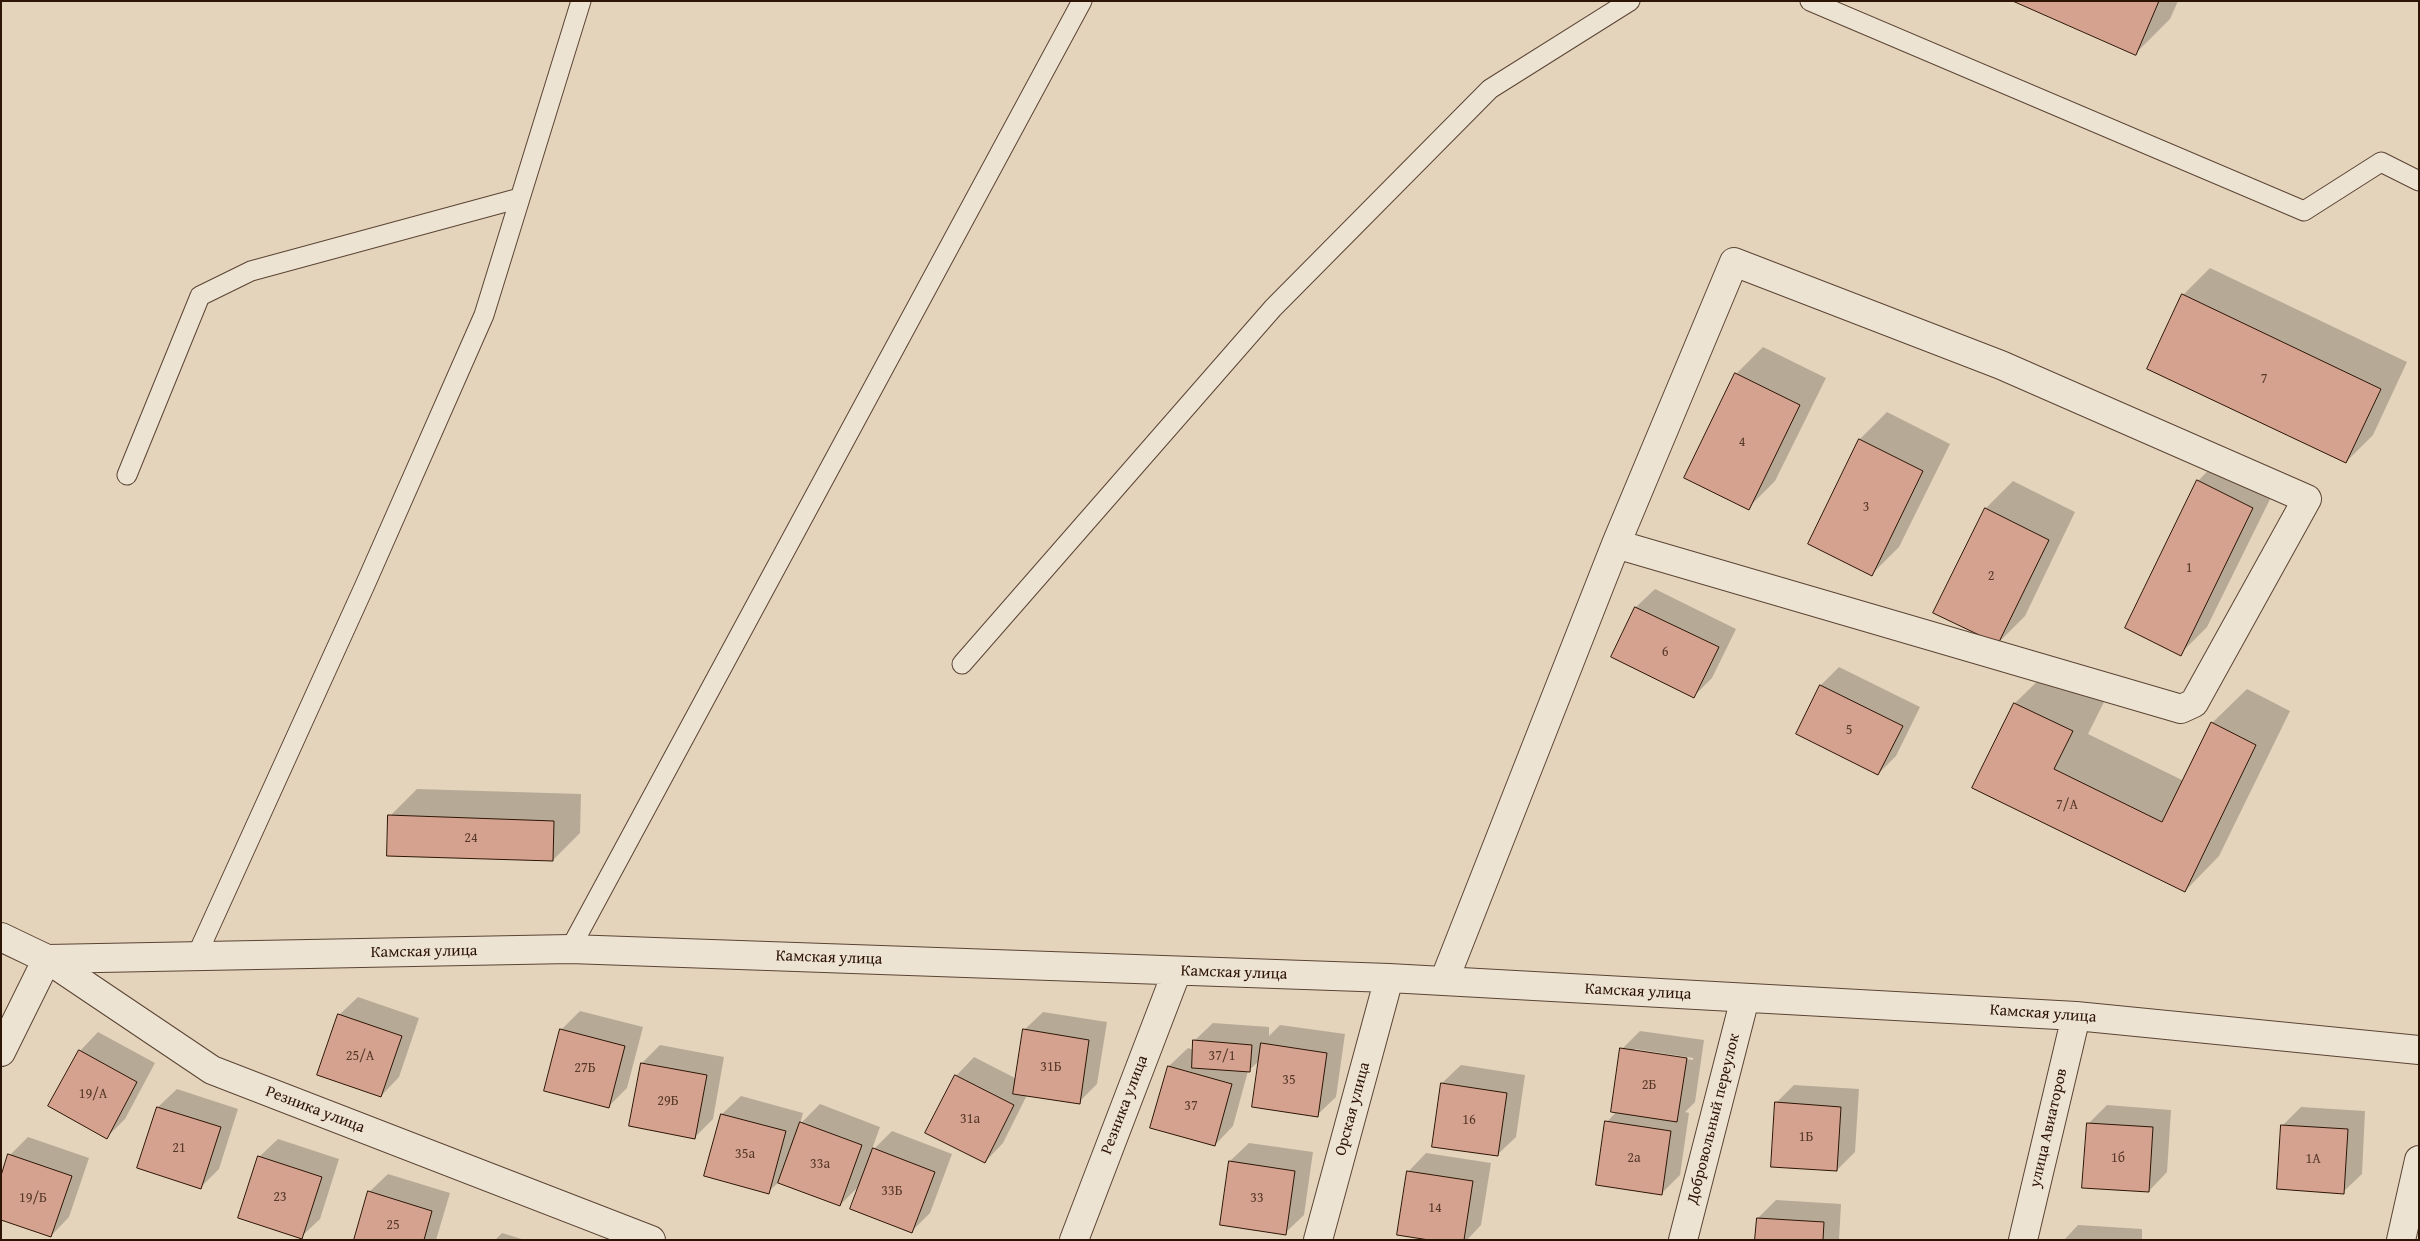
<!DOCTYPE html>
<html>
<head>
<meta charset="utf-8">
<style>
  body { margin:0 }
  #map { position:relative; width:2420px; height:1241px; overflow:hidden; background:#e4d4bc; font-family:"Gentium Book Plus",serif }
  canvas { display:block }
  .frame { position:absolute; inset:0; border:2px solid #2d1405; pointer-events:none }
</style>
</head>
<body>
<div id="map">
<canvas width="2420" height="1241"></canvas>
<div class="frame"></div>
</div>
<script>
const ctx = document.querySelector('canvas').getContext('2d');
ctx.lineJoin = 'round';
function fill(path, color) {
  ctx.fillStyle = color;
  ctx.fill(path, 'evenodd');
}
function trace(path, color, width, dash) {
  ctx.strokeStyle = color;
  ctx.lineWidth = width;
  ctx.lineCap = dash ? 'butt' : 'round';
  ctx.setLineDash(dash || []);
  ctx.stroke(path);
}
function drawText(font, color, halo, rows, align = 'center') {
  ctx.font = font + ' "Gentium Book Plus",serif';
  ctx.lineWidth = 4.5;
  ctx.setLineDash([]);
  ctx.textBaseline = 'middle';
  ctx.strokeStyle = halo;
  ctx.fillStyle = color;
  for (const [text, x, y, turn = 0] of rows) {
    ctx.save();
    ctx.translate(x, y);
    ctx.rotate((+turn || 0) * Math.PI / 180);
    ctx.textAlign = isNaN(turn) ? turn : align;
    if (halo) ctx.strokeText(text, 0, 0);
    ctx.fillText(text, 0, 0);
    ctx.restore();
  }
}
const shadow = new Path2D(`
  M 2016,1 L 2178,1 L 2170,19 L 2135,54 Z
  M 2210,268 L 2407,362 L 2373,435 L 2346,462 L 2183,295 Z
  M 1763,347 L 1826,378 L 1775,481 L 1748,508 L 1736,374 Z
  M 1887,412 L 1950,444 L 1899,547 L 1872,574 L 1809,543 L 1860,439 Z
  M 2224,454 L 2279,481 L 2207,627 L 2180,654 L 2198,481 Z
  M 2013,481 L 2075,512 L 2025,616 L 1998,643 L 1986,508 Z
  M 1655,589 L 1736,629 L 1712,678 L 1694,696 L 1613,656 L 1636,607 Z
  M 1839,667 L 1920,707 L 1896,756 L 1878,774 L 1797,734 L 1821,685 Z
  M 2050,669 L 2107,696 L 2088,734 L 2184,781 L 2212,723 L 2247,689 L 2290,711 L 2219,856 L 2185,891 L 1974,787 L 2015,703 Z
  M 417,789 L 581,794 L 580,833 L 553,860 L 390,816 Z
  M 358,997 L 419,1018 L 399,1077 L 381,1096 L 339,1015 Z
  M 580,1011 L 643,1027 L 627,1088 L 608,1107 L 546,1090 L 562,1029 Z
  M 1043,1012 L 1107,1022 L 1097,1084 L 1079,1102 L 1027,1095 L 1003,1143 L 985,1162 L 956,1076 L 974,1057 L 1017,1079 L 1024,1030 Z
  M 1213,1023 L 1269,1027 L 1269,1036 L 1280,1025 L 1345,1034 L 1336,1097 L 1317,1115 L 1259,1061 L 1248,1071 L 1233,1126 L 1215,1145 L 1152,1127 L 1169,1066 L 1188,1048 L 1194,1050 L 1194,1041 Z
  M 1640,1031 L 1704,1040 L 1695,1102 L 1685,1112 L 1689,1113 L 1680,1175 L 1662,1193 L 1607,1122 L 1616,1112 L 1622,1049 ZM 1635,1049 L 1693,1058 L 1693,1060 L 1635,1052 Z
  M 98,1032 L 155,1063 L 125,1119 L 107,1137 L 80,1051 Z
  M 660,1045 L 724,1057 L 713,1119 L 695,1137 L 631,1125 L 642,1063 Z
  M 1461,1065 L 1525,1075 L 1516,1137 L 1497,1155 L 1442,1083 Z
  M 1794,1085 L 1859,1089 L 1855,1152 L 1837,1170 L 1776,1103 Z
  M 177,1089 L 238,1109 L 219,1169 L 201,1187 L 139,1167 L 158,1107 Z
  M 741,1096 L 803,1113 L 800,1124 L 820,1104 L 880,1127 L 871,1152 L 892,1131 L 952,1154 L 930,1213 L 912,1231 L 861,1184 L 840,1205 L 779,1182 L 768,1192 L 722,1114 Z
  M 2107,1105 L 2171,1110 L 2167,1172 L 2149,1191 L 2088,1124 Z
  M 2301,1107 L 2365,1111 L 2362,1174 L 2343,1192 L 2283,1125 Z
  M 28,1137 L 89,1158 L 69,1217 L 51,1236 L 10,1155 Z
  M 278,1139 L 339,1159 L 320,1219 L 301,1237 L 259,1157 Z
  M 1249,1143 L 1313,1152 L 1304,1215 L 1285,1233 L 1230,1161 Z
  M 1426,1153 L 1491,1163 L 1481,1225 L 1467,1240 L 1437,1240 L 1408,1172 Z
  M 388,1174 L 450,1193 L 436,1240 L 355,1240 L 369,1192 Z
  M 1776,1200 L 1841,1204 L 1839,1240 L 1757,1240 L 1758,1218 Z
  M 2078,1225 L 2142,1229 L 2142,1240 L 2064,1240 Z
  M 502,1233 L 525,1240 L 495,1240 Z`);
const building = new Path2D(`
  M 2013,1 L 2159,1 L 2136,55 Z
  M 2182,294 L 2381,389 L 2346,463 L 2147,369 Z
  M 1735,373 L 1800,405 L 1749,510 L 1684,478 Z
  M 1859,439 L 1923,471 L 1872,576 L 1808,544 Z
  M 2197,480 L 2253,508 L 2181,656 L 2125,628 Z
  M 1985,508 L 2049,540 L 1998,644 L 1933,613 Z
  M 1635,607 L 1719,647 L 1694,698 L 1611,657 Z
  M 1820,685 L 1903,726 L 1878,775 L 1796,734 Z
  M 2014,703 L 2073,731 L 2054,769 L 2162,822 L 2211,722 L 2256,745 L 2185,892 L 1972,788 Z
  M 388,815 L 554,821 L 553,861 L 387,856 Z
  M 338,1014 L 402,1036 L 381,1097 L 317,1075 Z
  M 560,1029 L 625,1046 L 609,1108 L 544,1091 Z
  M 1023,1029 L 1089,1040 L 1080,1104 L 1013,1094 Z
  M 1193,1040 L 1252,1045 L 1250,1072 L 1192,1068 Z
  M 1261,1043 L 1327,1053 L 1318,1117 L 1252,1107 Z
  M 1620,1048 L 1687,1058 L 1677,1122 L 1611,1112 Z
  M 79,1050 L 137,1082 L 107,1139 L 48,1106 Z
  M 641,1063 L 707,1075 L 695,1139 L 629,1126 Z
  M 1168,1066 L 1232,1084 L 1215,1146 L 1150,1128 Z
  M 955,1075 L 1014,1105 L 985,1163 L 925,1133 Z
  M 1441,1083 L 1507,1093 L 1498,1156 L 1432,1147 Z
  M 1775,1102 L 1841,1107 L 1837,1171 L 1771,1167 Z
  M 157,1107 L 221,1127 L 201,1189 L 137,1168 Z
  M 721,1114 L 786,1131 L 769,1194 L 704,1176 Z
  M 1605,1121 L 1671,1131 L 1662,1195 L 1596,1185 Z
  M 800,1122 L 862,1145 L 840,1206 L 778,1183 Z
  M 2087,1123 L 2153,1127 L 2149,1192 L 2082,1188 Z
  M 2281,1125 L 2348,1129 L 2344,1194 L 2277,1189 Z
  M 873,1148 L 935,1172 L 912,1233 L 850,1209 Z
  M 8,1154 L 72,1176 L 51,1237 L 1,1220 L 1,1176 Z
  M 258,1156 L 322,1177 L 302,1239 L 238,1218 Z
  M 1229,1161 L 1295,1171 L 1286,1235 L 1220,1225 Z
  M 1407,1171 L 1473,1181 L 1464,1240 L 1429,1240 L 1397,1235 Z
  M 368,1191 L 432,1211 L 424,1240 L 354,1240 Z
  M 1757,1218 L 1824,1222 L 1823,1240 L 1755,1240 Z`);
const lane = new Path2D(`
  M 1810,1 L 2304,211 L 2381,162 L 2419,181
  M 127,475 L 200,296 L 251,271 L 520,198
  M 962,664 L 1273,308 L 1490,89 L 1630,1
  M 570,949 L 1082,1
  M 196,957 L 365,585 L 484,315 L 581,1`);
const street = new Path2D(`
  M 1,937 L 47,959 L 212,1070 L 651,1240
  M 47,959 L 570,949 L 1389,978 L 2076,1016 L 2419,1050
  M 1444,981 L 1616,544 L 1734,262 L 2001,365 L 2307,499 L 2194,703 L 2181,709 L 1616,544
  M 1,1052 L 47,959
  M 1074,1240 L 1177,971
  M 1318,1240 L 1389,978
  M 1683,1240 L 1745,998
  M 2023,1240 L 2076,1016
  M 2401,1240 L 2419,1160`);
const numberNames = [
  ["7",2264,379],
  ["4",1742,442],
  ["3",1866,507],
  ["1",2189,568],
  ["2",1991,576],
  ["6",1665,652],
  ["5",1849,730],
  ["7/А",2067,805],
  ["24",471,838],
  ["25/А",360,1056],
  ["37/1",1222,1056],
  ["31Б",1051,1067],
  ["27Б",585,1068],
  ["35",1289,1080],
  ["2Б",1649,1085],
  ["19/А",93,1094],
  ["29Б",668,1101],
  ["37",1191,1106],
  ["31а",970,1119],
  ["16",1469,1120],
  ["1Б",1806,1137],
  ["21",179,1148],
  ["35а",745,1154],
  ["2а",1634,1158],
  ["1б",2118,1158],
  ["1А",2313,1159],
  ["33а",820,1164],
  ["33Б",892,1191],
  ["23",280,1197],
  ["19/Б",33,1198],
  ["33",1257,1198],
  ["14",1435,1208],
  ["25",393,1225]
];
const streetNames = [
  ["Камская улица",424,952,-1],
  ["Камская улица",829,958,2],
  ["Камская улица",1234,973,2],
  ["Камская улица",1638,992,3],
  ["Камская улица",2043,1014,4],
  ["Резника улица",1125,1105,-69],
  ["Орская улица",1353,1109,-75],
  ["Резника улица",315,1110,21],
  ["Добровольный переулок",1714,1119,-76],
  ["улица Авиаторов",2049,1128,-77]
];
fill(shadow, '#0003');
fill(building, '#d5a28f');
trace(building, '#2d1405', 1);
trace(lane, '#5b4433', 21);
trace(street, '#5b4433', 30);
trace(lane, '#ede3d3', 19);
trace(street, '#ede3d3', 28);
drawText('14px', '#573828', null, numberNames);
drawText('16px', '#2d1405', '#ede3d3', streetNames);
</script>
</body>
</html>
